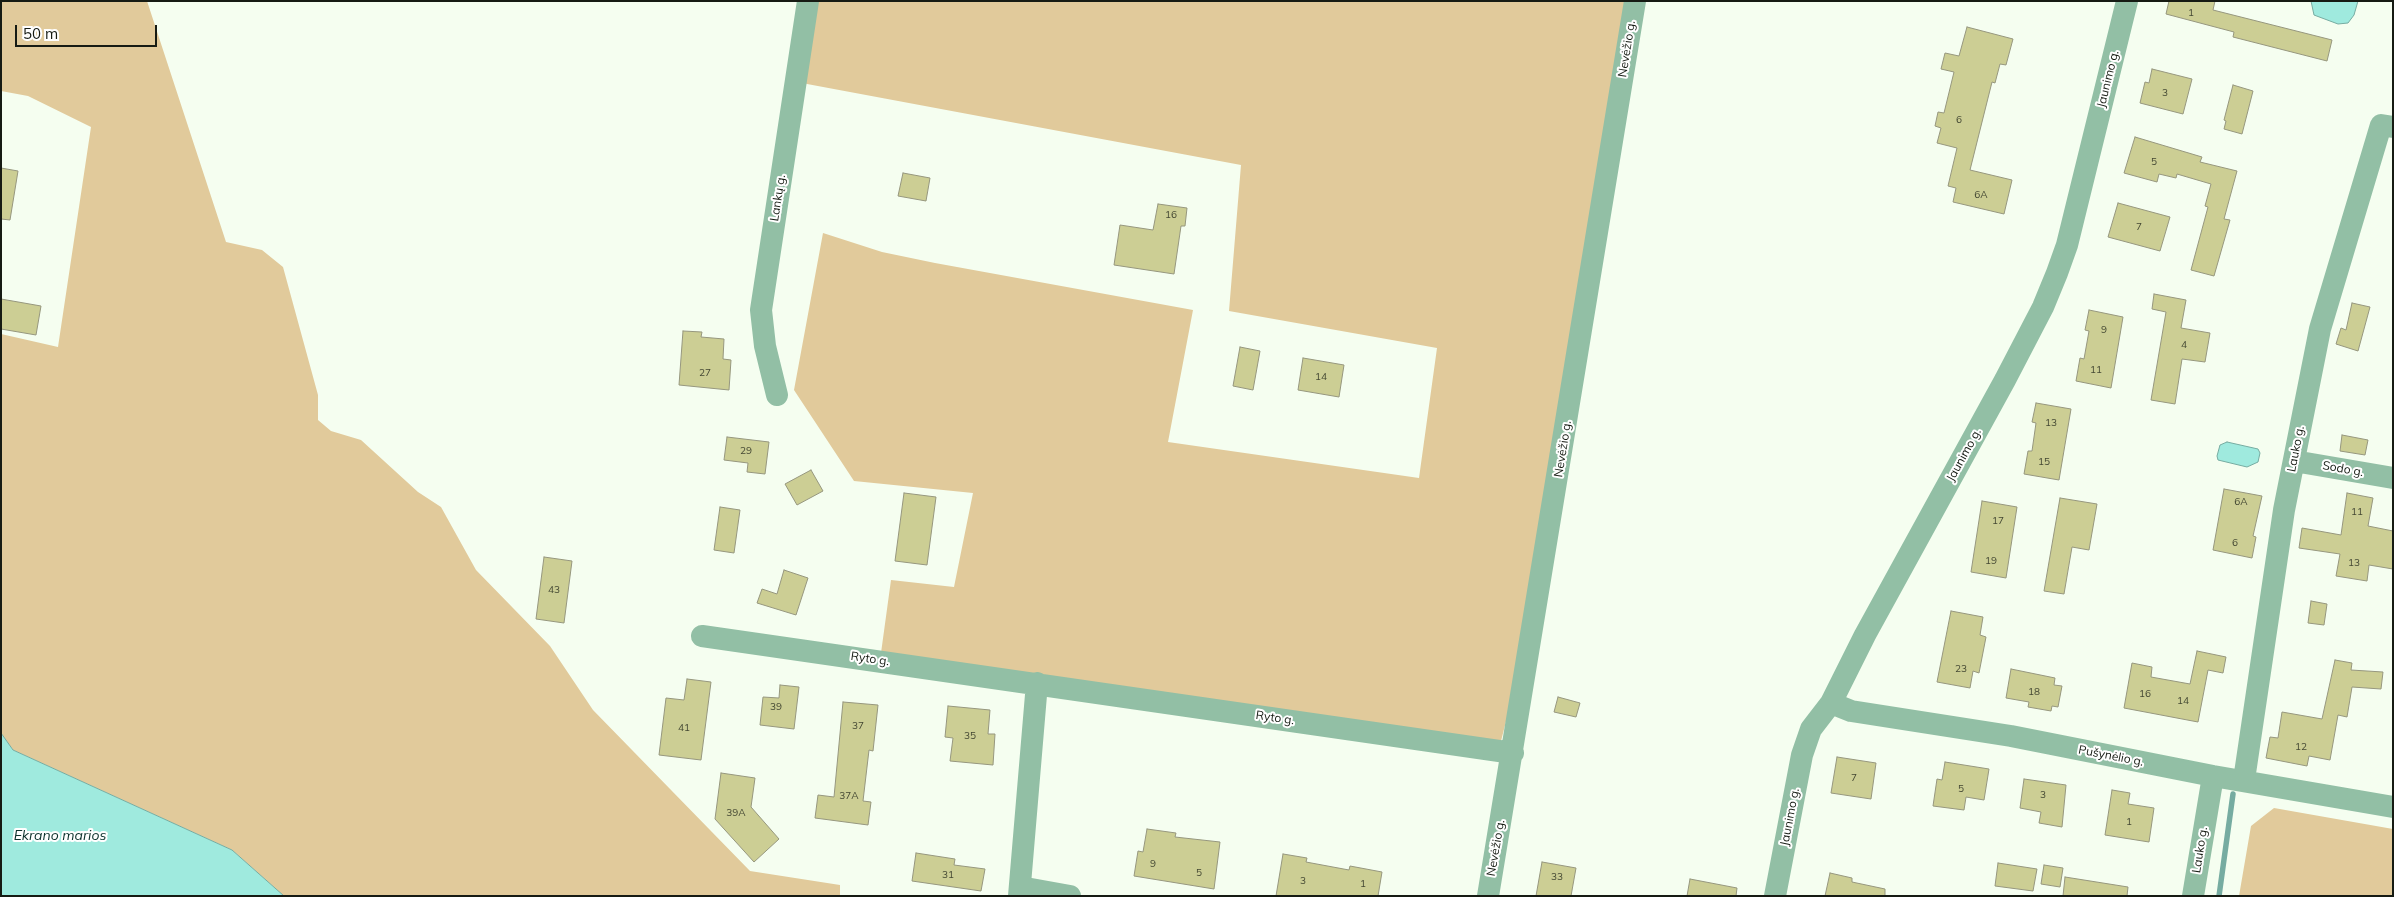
<!DOCTYPE html>
<html>
<head>
<meta charset="utf-8">
<style>
	body { margin:0 }
	#map { position:relative; width:2394px; height:897px; overflow:hidden; background:#f5fef0; font-family:Mulish,sans-serif }
	canvas { display:block }
	.frame { position:absolute; inset:0; border:2px solid #161b13; pointer-events:none }
	.scale { position:absolute; left:15px; top:25px; width:142px; height:22px; box-sizing:border-box; border:2px solid #161b13; border-top:0; padding-left:6px; font-size:15px; line-height:18px; white-space:nowrap; color:#161b13; -webkit-text-stroke:4px #fff; paint-order:stroke }
</style>
</head>
<body>
<div id="map">
<canvas width="2394" height="897"></canvas>
<div class="frame"></div>
<div class="scale">50 m</div>
</div>
<script>
const ctx = document.querySelector('canvas').getContext('2d');
ctx.lineJoin = 'round';
function fill(path, color) { ctx.fillStyle = color; ctx.fill(path, 'evenodd'); }
const poly = rows => new Path2D(rows.map(r => 'M' + r).join(''));
function trace(path, color, width, dash) { ctx.strokeStyle = color; ctx.lineWidth = width; ctx.lineCap = dash ? 'butt' : 'round'; ctx.setLineDash(dash || []); ctx.stroke(path); }
function drawText(font, color, halo, rows, align = 'center') {
  ctx.font = font + ' Mulish,sans-serif'; ctx.lineWidth = 4; ctx.setLineDash([]); ctx.textBaseline = 'middle'; ctx.strokeStyle = halo; ctx.fillStyle = color; for (const [text, x, y, turn = 0] of rows) {
    ctx.save(); ctx.translate(x, y); ctx.rotate((+turn || 0) * Math.PI / 180); ctx.textAlign = isNaN(turn) ? turn : align; if (halo) ctx.strokeText(text, 0, 0); ctx.fillText(text, 0, 0); ctx.restore();
  }
}
fill(poly([
	[1,1,147,1,226,242,262,250,283,267,318,395,318,420,331,431,361,440,418,492,441,507,476,570,550,646,593,710,750,871,840,885,840,896,284,896,232,850,13,750,1,733,1,334,58,347,91,127,28,96,1,91],
	[802,1,1635,1,1521,662,1500,745,881,653,891,580,954,587,973,493,854,481,794,390,823,233,882,252,935,263,1193,310,1168,442,1419,478,1437,348,1229,311,1241,165,791,81],
	[2274,808,2393,829,2393,896,2239,896,2251,826]
]), '#e1ca9b');
const water = poly([
	[2311,1,2358,1,2354,15,2348,23,2338,24,2314,15,2311,1],
	[2227,442,2258,449,2260,453,2258,462,2247,467,2218,460,2217,456,2220,445,2227,442],
	[1,733,13,750,232,850,284,896,1,896,1,733]
]);
fill(water, '#9feade');
trace(water, '#76aca1', 1);
trace(poly([
	[2219,896,2233,794]
]), '#76aca1', 5.5);
const building = poly([
	[2169,1,2215,1,2213,10,2332,40,2327,61,2233,37,2234,32,2166,14,2169,1],
	[1967,27,2013,39,2006,65,2000,64,1995,83,1992,82,1970,170,2012,180,2004,214,1953,202,1956,188,1948,186,1957,148,1937,143,1941,128,1935,126,1938,112,1944,113,1954,72,1941,69,1945,53,1959,56,1967,27],
	[2152,69,2192,79,2183,114,2140,103,2145,82,2149,83,2152,69],
	[2233,85,2253,91,2242,134,2224,129,2226,121,2224,120,2233,85],
	[2135,137,2202,157,2200,162,2237,171,2224,219,2230,220,2214,276,2191,270,2208,207,2205,206,2211,184,2177,174,2176,178,2159,174,2157,182,2124,173,2135,137],
	[1,168,18,171,10,220,1,219,1,168],
	[903,173,930,178,926,201,898,196,903,173],
	[2118,203,2170,217,2160,251,2108,237,2118,203],
	[1158,204,1187,208,1185,226,1181,226,1174,274,1114,265,1120,225,1153,230,1158,204],
	[2154,294,2186,300,2181,328,2210,333,2205,362,2182,359,2175,404,2151,400,2166,312,2152,309,2154,294],
	[1,299,41,306,36,335,1,329,1,299],
	[2352,303,2370,307,2358,351,2336,344,2341,328,2346,330,2352,303],
	[2089,310,2123,317,2111,388,2076,381,2080,358,2084,359,2089,331,2085,330,2089,310],
	[683,331,702,332,701,337,724,339,723,359,731,360,729,390,679,385,683,331],
	[1240,347,1260,351,1253,390,1233,386,1240,347],
	[1303,358,1344,365,1339,397,1298,390,1303,358],
	[2036,403,2071,409,2059,480,2024,474,2028,451,2032,451,2036,423,2032,422,2036,403],
	[2342,435,2368,440,2365,455,2340,451,2342,435],
	[727,437,769,442,765,474,747,472,748,463,724,460,727,437],
	[811,470,823,491,797,505,785,484,811,470],
	[2224,489,2262,496,2253,536,2256,537,2252,558,2213,550,2224,489],
	[904,493,936,497,927,565,895,561,904,493],
	[2347,493,2373,498,2368,526,2393,531,2393,569,2369,565,2367,581,2336,576,2340,554,2299,548,2302,528,2341,535,2347,493],
	[2060,498,2097,504,2089,550,2072,547,2064,594,2044,591,2060,498],
	[1982,501,2017,507,2006,578,1971,572,1982,501],
	[720,507,740,510,734,553,714,550,720,507],
	[544,557,572,561,564,623,536,619,544,557],
	[784,570,808,578,796,615,757,603,762,589,777,594,784,570],
	[2311,601,2327,604,2324,625,2308,623,2311,601],
	[1951,611,1983,617,1980,635,1986,637,1979,673,1973,671,1970,688,1937,682,1951,611],
	[2197,651,2226,657,2223,673,2208,670,2198,722,2124,708,2132,663,2152,667,2151,677,2190,684,2197,651],
	[2335,660,2352,663,2351,670,2383,672,2381,689,2352,687,2347,717,2338,715,2330,760,2309,756,2307,766,2266,758,2270,737,2278,738,2282,712,2322,719,2335,660],
	[2011,669,2055,678,2054,685,2062,686,2058,707,2052,706,2051,711,2028,707,2029,702,2006,698,2011,669],
	[687,679,711,682,701,760,659,755,666,698,684,700,687,679],
	[780,685,799,687,794,729,760,725,763,697,779,698,780,685],
	[1558,697,1580,703,1576,717,1554,712,1558,697],
	[843,702,878,705,873,751,869,750,863,801,871,802,868,825,815,818,818,795,834,797,843,702],
	[948,706,990,710,988,734,995,734,993,765,950,761,953,738,945,737,948,706],
	[1837,757,1876,763,1871,799,1831,793,1837,757],
	[1945,762,1989,769,1984,800,1966,797,1964,810,1933,806,1937,779,1942,780,1945,762],
	[721,773,755,778,751,807,779,839,754,862,715,819,721,773],
	[2024,779,2066,785,2062,827,2039,823,2041,812,2020,808,2024,779],
	[2112,790,2130,793,2128,804,2154,808,2149,842,2105,835,2112,790],
	[1147,829,1176,833,1175,837,1220,842,1214,889,1134,876,1138,851,1143,852,1147,829],
	[916,853,955,859,954,865,985,869,981,891,912,881,916,853],
	[1283,854,1307,858,1306,862,1349,870,1350,866,1382,872,1378,896,1276,896,1283,854],
	[1542,862,1576,868,1571,896,1536,896,1542,862],
	[1998,863,2037,869,2033,891,1995,886,1998,863],
	[2044,865,2063,868,2060,887,2041,884,2044,865],
	[1830,873,1852,878,1852,882,1885,889,1885,896,1825,896,1830,873],
	[2065,877,2128,887,2127,896,2063,896,2065,877],
	[1690,879,1737,888,1736,896,1687,896,1690,879]
]);
fill(building, '#ccce94');
trace(building, '#96977e', 1);
trace(poly([
	[777,395,765,346,761,310,808,1],
	[2294,461,2393,478],
	[702,636,1513,753],
	[1831,703,1851,711,2011,736,2213,776,2393,807],
	[2244,780,2284,510,2320,329,2381,125,2393,127],
	[1020,887,1070,896],
	[1019,896,1037,683],
	[1488,896,1635,1],
	[1775,896,1802,755,1811,729,1831,703,1865,635,2005,380,2043,307,2057,273,2067,245,2127,1],
	[2193,896,2213,776]
]), '#92bfa5', 22);
drawText('10px', '#444833', null, [
	["1",2191,13],
	["3",2165,93],
	["6",1959,120],
	["5",2154,162],
	["6A",1981,195],
	["16",1171,215],
	["7",2139,227],
	["9",2104,330],
	["4",2184,345],
	["11",2096,370],
	["27",705,373],
	["14",1321,377],
	["13",2051,423],
	["29",746,451],
	["15",2044,462],
	["6A",2241,502],
	["11",2357,512],
	["17",1998,521],
	["6",2235,543],
	["19",1991,561],
	["13",2354,563],
	["43",554,590],
	["23",1961,669],
	["18",2034,692],
	["16",2145,694],
	["14",2183,701],
	["39",776,707],
	["37",858,726],
	["41",684,728],
	["35",970,736],
	["12",2301,747],
	["7",1854,778],
	["5",1961,789],
	["3",2043,795],
	["37A",849,796],
	["39A",736,813],
	["1",2129,822],
	["9",1153,864],
	["5",1199,873],
	["31",948,875],
	["33",1557,877],
	["3",1303,881],
	["1",1363,884]
]);
drawText('12px', '#161b13', '#fff', [
	["Nevėžio g.",1627,49,-81],
	["Jaunimo g.",2108,79,-76],
	["Lankų g.",778,198,-81],
	["Nevėžio g.",1563,449,-81],
	["Lauko g.",2296,449,-79],
	["Jaunimo g.",1964,455,-61],
	["Sodo g.",2343,469,10],
	["Ryto g.",870,659,8],
	["Ryto g.",1275,718,8],
	["Pušynėlio g.",2111,756,11],
	["Jaunimo g.",1790,817,-79],
	["Nevėžio g.",1496,848,-80],
	["Lauko g.",2200,850,-81]
]);
drawText('italic 14px', '#0c312c', '#fff', [
	["Ekrano marios",60,836]
]);
</script>
</body>
</html>
